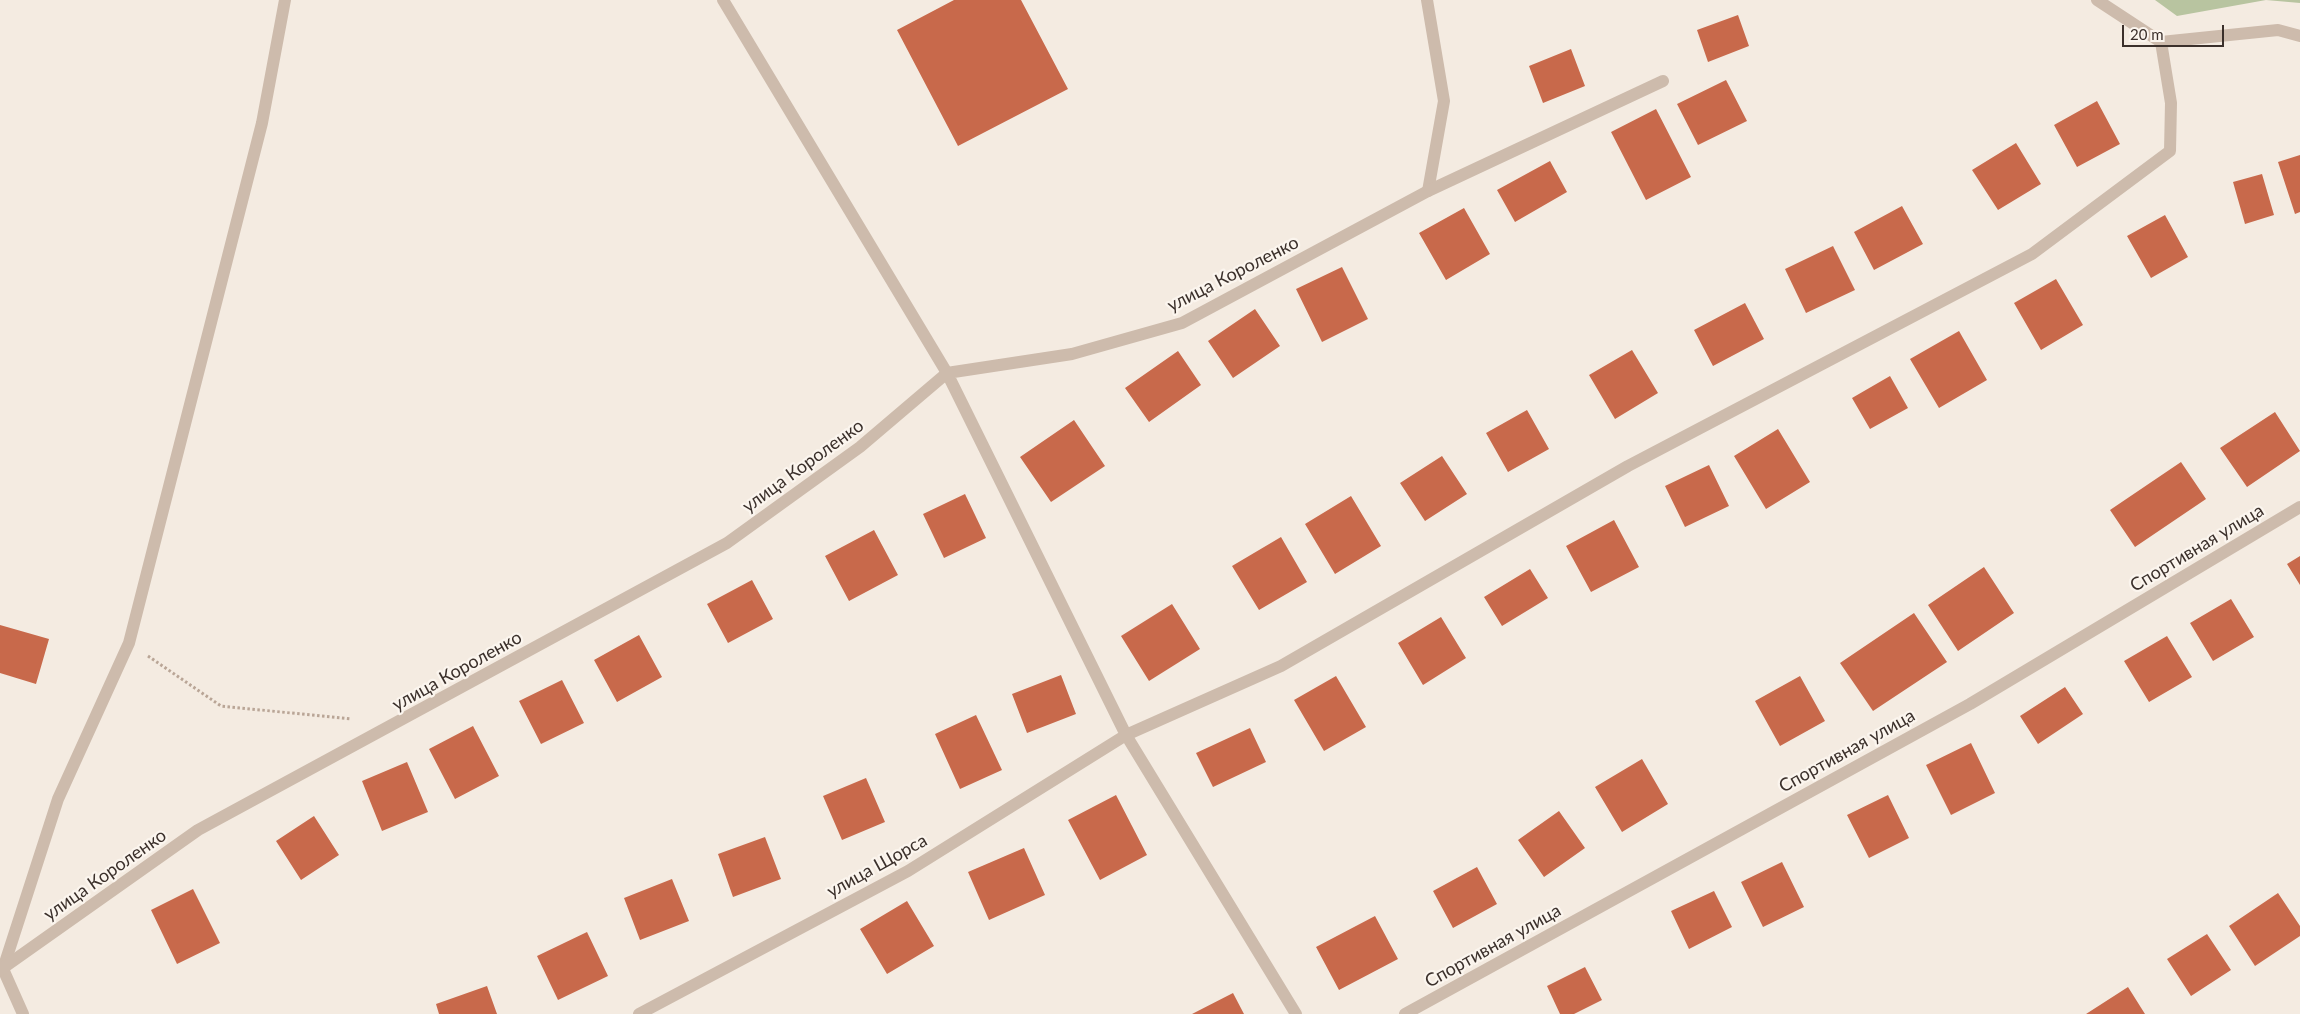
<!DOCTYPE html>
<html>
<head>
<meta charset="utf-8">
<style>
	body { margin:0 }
	#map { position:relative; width:2300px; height:1014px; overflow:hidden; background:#f4ebe1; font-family:Lato,sans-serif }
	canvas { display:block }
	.scale { position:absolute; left:2122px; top:25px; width:102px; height:22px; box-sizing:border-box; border:2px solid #3b302b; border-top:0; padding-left:6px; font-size:15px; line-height:18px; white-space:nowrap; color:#3b302b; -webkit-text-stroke:4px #fbf5ee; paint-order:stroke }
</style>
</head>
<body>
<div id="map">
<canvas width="2300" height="1014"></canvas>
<div class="scale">20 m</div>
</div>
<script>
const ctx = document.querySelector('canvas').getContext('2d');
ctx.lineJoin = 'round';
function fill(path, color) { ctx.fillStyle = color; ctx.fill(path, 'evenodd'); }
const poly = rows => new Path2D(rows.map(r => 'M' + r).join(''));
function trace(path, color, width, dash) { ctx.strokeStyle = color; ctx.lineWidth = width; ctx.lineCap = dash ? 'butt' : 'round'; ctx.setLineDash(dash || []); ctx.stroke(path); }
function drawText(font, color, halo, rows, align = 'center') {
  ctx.font = font + ' Lato,sans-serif'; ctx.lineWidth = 4.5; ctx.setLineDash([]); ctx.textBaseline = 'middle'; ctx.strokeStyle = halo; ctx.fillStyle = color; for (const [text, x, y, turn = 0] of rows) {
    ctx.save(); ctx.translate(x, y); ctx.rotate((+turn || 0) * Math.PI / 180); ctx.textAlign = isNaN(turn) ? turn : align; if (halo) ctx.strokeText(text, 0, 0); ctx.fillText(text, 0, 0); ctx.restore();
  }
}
fill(poly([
	[2155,0,2300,0,2300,3,2266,0,2177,16]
]), '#b8c4a0');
fill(poly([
	[954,0,1021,0,1068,89,958,146,897,30],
	[1738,15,1749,46,1708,62,1697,30],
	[1571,49,1585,86,1543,103,1529,66],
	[1726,80,1747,121,1698,145,1677,104],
	[2097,101,2120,144,2077,167,2054,125],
	[1656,109,1691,177,1646,200,1611,132],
	[2016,143,2041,184,1998,210,1972,170],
	[2300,155,2300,212,2295,214,2278,162],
	[1550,161,1567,192,1515,222,1497,190],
	[2262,174,2274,215,2245,224,2233,182],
	[1902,206,1923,244,1874,270,1854,232],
	[1464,208,1490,254,1446,280,1419,233],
	[2165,215,2188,257,2151,278,2127,236],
	[1833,246,1855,290,1806,313,1785,269],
	[1342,267,1368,319,1322,342,1296,289],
	[2056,279,2083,325,2041,350,2014,303],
	[1745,303,1764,339,1713,366,1694,330],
	[1255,309,1280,346,1233,378,1208,341],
	[1959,331,1987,380,1939,408,1910,359],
	[1632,350,1658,393,1615,419,1589,375],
	[1178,351,1201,385,1149,422,1125,388],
	[1890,376,1908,408,1870,429,1852,398],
	[1527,410,1549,449,1508,472,1486,433],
	[2275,412,2300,451,2247,487,2220,448],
	[1074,420,1105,466,1051,502,1020,457],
	[1778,429,1810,482,1766,509,1734,456],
	[1442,456,1467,494,1425,521,1400,483],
	[2181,462,2206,499,2135,547,2110,510],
	[1709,465,1729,506,1685,527,1665,486],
	[965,494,986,538,944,558,923,514],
	[1351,496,1381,546,1335,574,1305,524],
	[1614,520,1639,567,1591,592,1566,546],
	[874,530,898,575,849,601,825,556],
	[1281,537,1307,582,1259,610,1232,566],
	[2300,556,2300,585,2287,564],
	[1984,567,2014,613,1958,651,1928,605],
	[1530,569,1548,598,1502,626,1484,597],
	[752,580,773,619,728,643,707,604],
	[2231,599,2254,637,2213,661,2190,623],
	[1172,604,1200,649,1149,681,1121,636],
	[1914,613,1947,662,1873,711,1840,663],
	[1441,617,1466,658,1423,685,1398,643],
	[0,625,49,639,36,684,0,673],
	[639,635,662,677,617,702,594,660],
	[2167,636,2192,677,2149,702,2124,661],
	[1061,675,1076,714,1027,733,1012,694],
	[1336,676,1366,727,1324,751,1294,700],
	[1800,676,1825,721,1780,746,1755,701],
	[562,680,584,723,541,744,519,701],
	[2065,687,2083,714,2038,744,2020,716],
	[976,715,1002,770,960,789,935,734],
	[473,726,499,776,455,799,429,749],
	[1250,728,1266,762,1213,787,1196,753],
	[1971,743,1995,793,1951,815,1926,765],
	[1642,759,1668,804,1622,832,1595,787],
	[407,762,428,812,382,831,362,781],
	[866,778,885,822,842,840,823,796],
	[1116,795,1147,855,1100,880,1068,820],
	[1888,795,1909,838,1869,858,1847,815],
	[1559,811,1585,848,1544,877,1518,840],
	[314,816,339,855,301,880,276,841],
	[765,837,781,879,733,897,718,854],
	[1024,848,1045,895,989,920,968,872],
	[1782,862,1804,907,1763,927,1741,882],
	[1477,867,1497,904,1453,928,1433,891],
	[672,879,689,921,640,940,624,898],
	[193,889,220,943,177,964,151,910],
	[1714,891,1732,927,1689,949,1671,911],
	[2278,893,2300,926,2300,936,2255,966,2229,926],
	[907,901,934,946,887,974,860,929],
	[1375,916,1398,959,1339,990,1316,947],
	[587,932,608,976,558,1000,537,956],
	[2207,934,2231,970,2191,996,2167,959],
	[1585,967,1602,1000,1574,1014,1560,1014,1547,986],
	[487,986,497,1014,439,1014,436,1004],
	[2128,987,2145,1014,2086,1014],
	[1233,993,1244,1014,1192,1014]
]), '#c8694b');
trace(poly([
	[148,656,221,706,351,719]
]), '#b9a596', 3, [2.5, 2.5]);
trace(poly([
	[1427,0,1444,101,1428,191],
	[23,1014,3,969,58,799,129,643,262,123,285,0]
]), '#cdbbac', 12);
trace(poly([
	[723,0,947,373,1126,735,1296,1014],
	[2097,0,2161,42],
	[0,970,198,830,727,543,860,447,947,373,1072,354,1182,323,1428,191,1663,81],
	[639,1014,908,871,1126,735,1281,666,1628,466,2032,254,2170,151,2171,103,2161,42,2278,30,2300,36],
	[1405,1014,1970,704,2300,507]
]), '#cdbbac', 12);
drawText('18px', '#3b302b', '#fbf5ee', [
	["улица Короленко",1233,274,-27],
	["улица Короленко",803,466,-36],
	["Спортивная улица",2197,548,-31],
	["улица Короленко",457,671,-29],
	["Спортивная улица",1847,751,-29],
	["улица Щорса",877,866,-29],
	["улица Короленко",105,875,-35],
	["Спортивная улица",1493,946,-29]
]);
</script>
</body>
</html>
